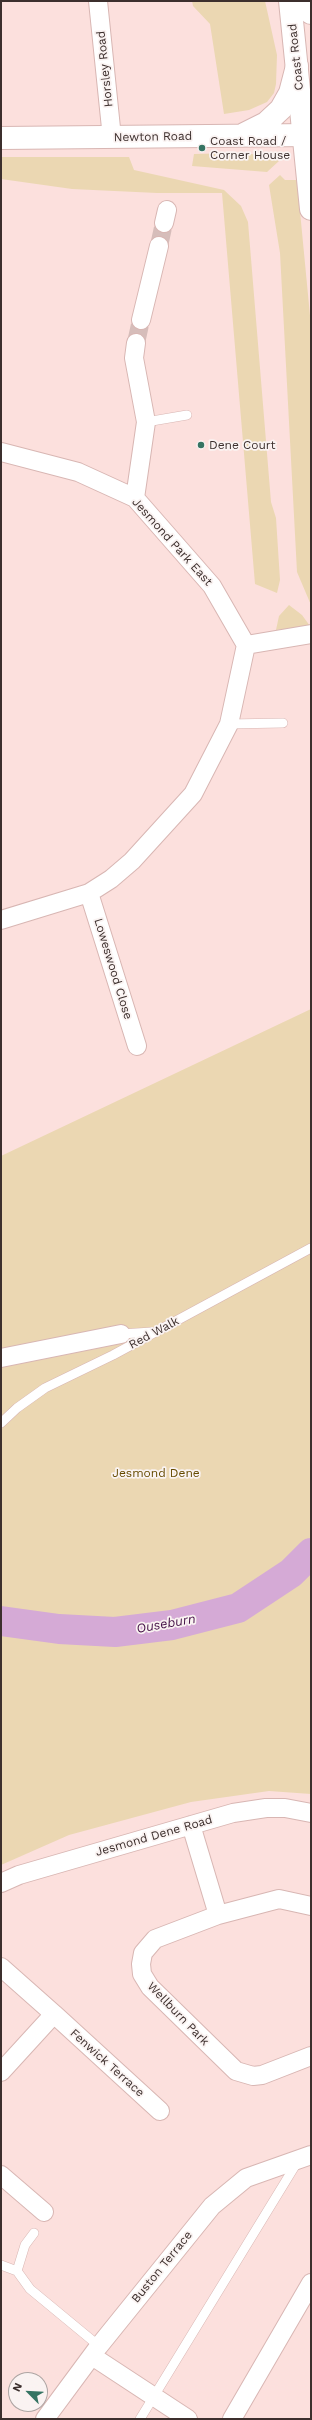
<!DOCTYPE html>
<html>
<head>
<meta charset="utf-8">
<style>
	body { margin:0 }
	#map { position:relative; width:312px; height:2420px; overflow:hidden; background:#fce0dd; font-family:"Work Sans",sans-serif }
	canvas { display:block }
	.frame { position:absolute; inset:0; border:2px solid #3c2f2d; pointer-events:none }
	.north { position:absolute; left:8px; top:2372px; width:40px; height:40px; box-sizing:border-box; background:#faf3f2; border:1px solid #aea5a3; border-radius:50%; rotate:294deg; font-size:11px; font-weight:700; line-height:16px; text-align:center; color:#3c2f2d }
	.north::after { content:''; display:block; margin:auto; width:14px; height:18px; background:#357463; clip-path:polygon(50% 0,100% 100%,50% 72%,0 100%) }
</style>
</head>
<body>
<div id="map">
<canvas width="312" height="2420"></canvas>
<div class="frame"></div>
<div class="north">N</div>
</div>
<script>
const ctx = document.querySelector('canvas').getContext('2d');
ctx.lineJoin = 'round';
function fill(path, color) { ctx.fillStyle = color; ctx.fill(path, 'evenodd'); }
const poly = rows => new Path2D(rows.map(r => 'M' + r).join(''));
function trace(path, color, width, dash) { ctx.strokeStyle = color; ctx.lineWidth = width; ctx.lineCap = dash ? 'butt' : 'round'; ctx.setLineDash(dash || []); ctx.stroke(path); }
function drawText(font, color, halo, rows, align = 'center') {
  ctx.font = font + ' "Work Sans",sans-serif'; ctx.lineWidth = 3.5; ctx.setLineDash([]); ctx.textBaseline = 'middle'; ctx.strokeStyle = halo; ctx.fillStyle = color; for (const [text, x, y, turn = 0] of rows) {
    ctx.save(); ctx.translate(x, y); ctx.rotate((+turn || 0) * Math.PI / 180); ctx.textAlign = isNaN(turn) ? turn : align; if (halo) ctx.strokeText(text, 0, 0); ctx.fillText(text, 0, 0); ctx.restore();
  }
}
fill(poly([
	[192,1,265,1,277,55,276,84,274,93,267,102,249,110,224,114,210,24,193,6],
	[236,153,265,155,279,161,267,172,192,166,194,154],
	[1,157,129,157,134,170,224,190,241,206,248,222,271,502,276,518,280,580,277,593,255,584,222,193,157,193,72,189,1,179],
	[280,175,285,180,297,180,311,326,311,605,297,572,280,253,269,185],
	[289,605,302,615,310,626,276,630,279,616],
	[311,1009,311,1794,269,1791,191,1802,69,1835,1,1865,1,1156]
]), '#ebd7b2');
trace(poly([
	[1,1621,59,1629,115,1632,172,1625,238,1608,291,1573,311,1553]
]), '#d5aad6', 30);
trace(poly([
	[159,246,164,223],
	[136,343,141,320]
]), '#d6bdba', 18, [18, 9]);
const lane = poly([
	[146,422,187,415],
	[229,724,283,723],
	[121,1334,152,1332],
	[1,1423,17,1408,45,1388,113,1355,311,1248],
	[34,2233,25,2245,17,2271,30,2289,99,2346],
	[1,2265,17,2271],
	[140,2419,298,2161]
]);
const street = poly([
	[98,1,112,138],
	[164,223,167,210],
	[141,320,159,246],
	[1,452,78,472,135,498,212,586,246,645],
	[135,498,146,422,134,358,136,343],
	[89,893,137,1046],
	[1,920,89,893,111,879,132,861,193,794,229,724,246,645,311,634],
	[1,1358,121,1334],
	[191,1825,218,1915],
	[1,1883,19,1875,233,1813,266,1808,285,1808,311,1813],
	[311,1906,279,1899,218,1915,155,1939,143,1953,141,1964,142,1974,150,1987,236,2071,253,2076,262,2075,311,2056],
	[1,1967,54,2014,1,2072],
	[54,2014,160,2111],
	[1,2175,44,2212],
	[92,2356,188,2419],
	[45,2419,99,2346,212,2206,246,2178,311,2155],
	[232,2419,311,2283]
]);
const secondary = poly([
	[244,134,266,123,281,109,290,93,297,66],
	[1,138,311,135]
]);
const highway = poly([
	[290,1,311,209],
	[310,1,311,13]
]);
trace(lane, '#d8b6b3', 10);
trace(street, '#d8b6b3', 20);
trace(secondary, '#d8b6b3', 24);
trace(highway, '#d8b6b3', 24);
trace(lane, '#fff', 9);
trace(street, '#fff', 18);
trace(secondary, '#fff', 22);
trace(highway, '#fff', 22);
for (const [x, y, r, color] of [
	[202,148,4,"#357463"],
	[201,445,4,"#357463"]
]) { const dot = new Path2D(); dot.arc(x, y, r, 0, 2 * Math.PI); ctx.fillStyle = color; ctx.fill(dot); trace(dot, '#faf3f2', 1.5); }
drawText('12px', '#3c2f2d', '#faf3f2', [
	["Coast Road",296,57,-96],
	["Horsley Road",105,69,-96],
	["Newton Road",153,137,-1],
	["Jesmond Park East",172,542,48],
	["Loweswood Close",113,969,73],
	["Red Walk",154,1333,-28],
	["Jesmond Dene Road",154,1836,-16],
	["Wellburn Park",178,2014,46],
	["Fenwick Terrace",107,2063,42],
	["Buston Terrace",162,2267,-51]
]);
drawText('12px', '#3c2f2d', '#faf3f2', [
	["Coast Road /",210,141],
	["Corner House",210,155],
	["Dene Court",209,445]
], 'left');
drawText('12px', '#654a01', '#faf3f2', [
	["Jesmond Dene",156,1473]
]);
drawText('italic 13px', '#441047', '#faf3f2', [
	["Ouseburn",166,1624,-10]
]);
</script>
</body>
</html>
